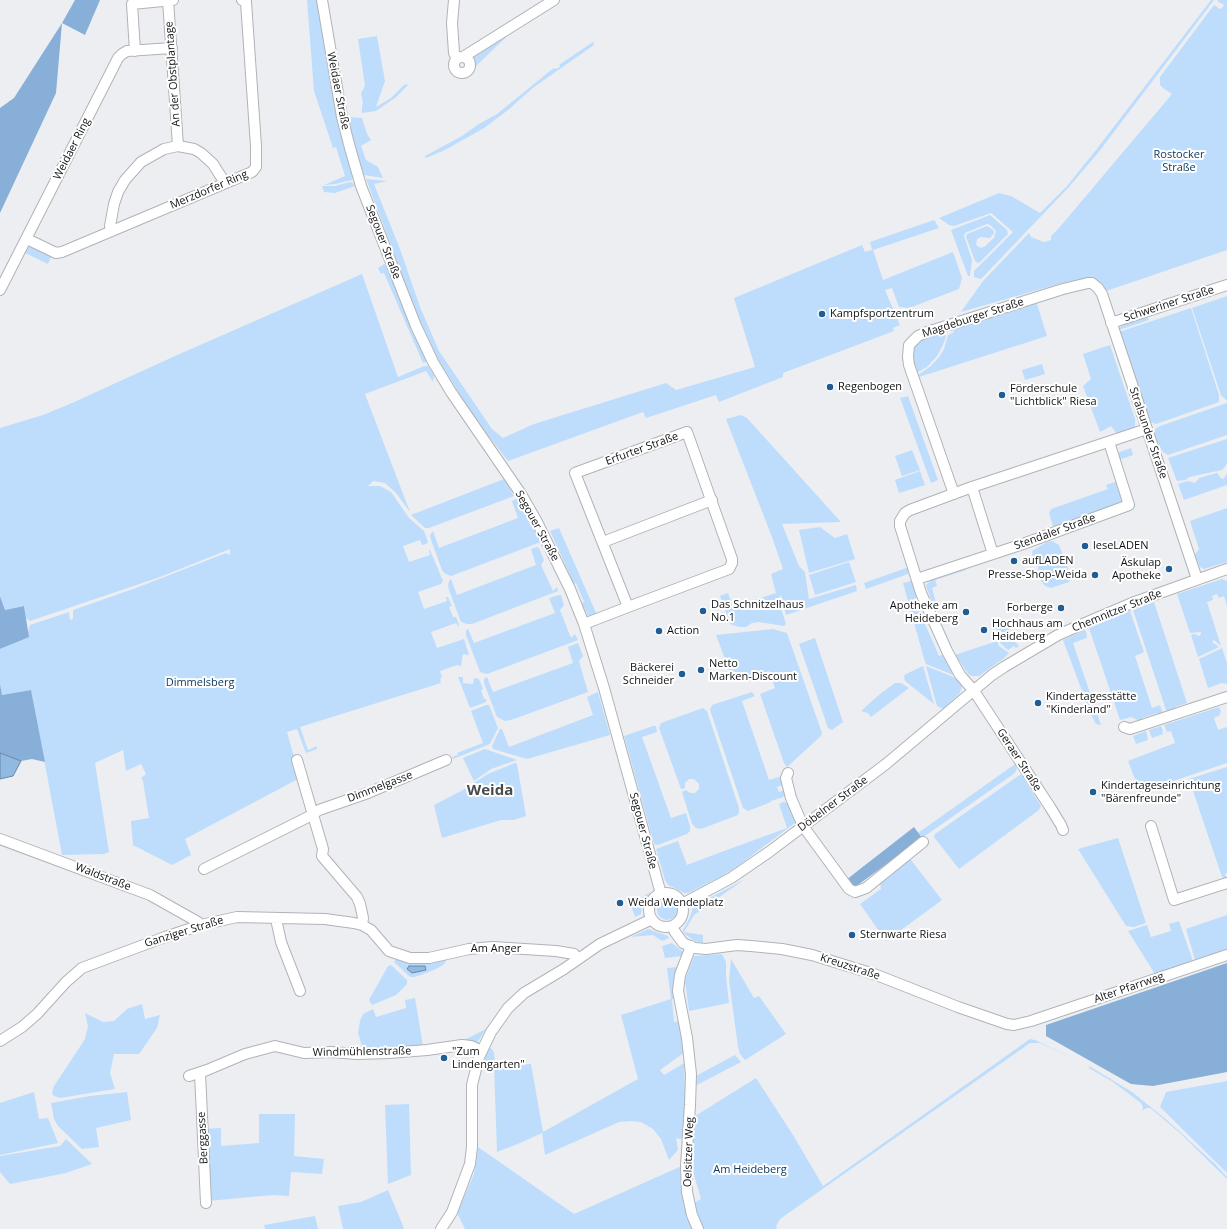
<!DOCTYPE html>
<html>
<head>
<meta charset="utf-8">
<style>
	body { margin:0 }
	canvas { display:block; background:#eceef1 }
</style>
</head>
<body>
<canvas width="1227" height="1229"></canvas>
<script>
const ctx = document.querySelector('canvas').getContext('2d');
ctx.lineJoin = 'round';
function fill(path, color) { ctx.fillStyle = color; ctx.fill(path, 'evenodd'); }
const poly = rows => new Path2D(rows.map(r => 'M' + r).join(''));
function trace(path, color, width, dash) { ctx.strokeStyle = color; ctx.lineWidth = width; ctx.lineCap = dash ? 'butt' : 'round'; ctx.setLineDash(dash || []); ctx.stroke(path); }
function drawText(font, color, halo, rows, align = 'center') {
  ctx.font = font + ' "Open Sans",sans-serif'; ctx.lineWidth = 4; ctx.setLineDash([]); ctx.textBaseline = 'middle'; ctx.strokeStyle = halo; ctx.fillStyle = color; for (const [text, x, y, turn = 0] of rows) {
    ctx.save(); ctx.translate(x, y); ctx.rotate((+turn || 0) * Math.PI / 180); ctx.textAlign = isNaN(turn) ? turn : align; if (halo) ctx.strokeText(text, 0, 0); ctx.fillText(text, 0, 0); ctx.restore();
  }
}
fill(poly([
	[307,0,318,0,353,176,352,180,335,184,324,185,345,176,336,147,333,148,314,91],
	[1211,0,1214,0,1098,153,1068,188,981,279,974,277,974,271,1013,232,991,213,954,226,949,225,939,218,999,193,1011,196,1040,213,1067,186,1096,150],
	[1218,0,1227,0,1227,250,1106,291,1101,283,1093,279,1064,286,1062,283,961,312,983,281,1029,233,1031,237,1044,242,1051,240,1051,236,1059,228,1172,94,1163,88,1160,85,1160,77,1214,5,1220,9,1222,8,1224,5,1217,1],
	[521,23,473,69,473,54],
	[377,36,385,81,376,107,391,98,404,85,409,84,395,98,376,111,362,113,362,106,363,104,361,93,365,86,358,39],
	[593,42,594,45,534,87,508,110,484,128,445,150,426,158,425,156,462,136,479,124,497,114,550,71,554,68,556,69,560,67,559,65],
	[348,117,362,118,367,134,371,140,361,146,366,160,378,167,383,178,364,175,356,151],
	[366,179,387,181,374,184,400,249,420,307,439,351,492,429,503,438,534,424,666,383,676,390,755,367,734,298,862,245,865,252,872,250,870,242,934,220,939,228,873,250,883,280,953,252,962,278,959,289,909,308,899,307,892,288,885,290,900,325,893,328,894,331,783,373,783,377,719,402,716,395,646,418,643,412,508,461,474,417,438,359,418,317],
	[350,182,353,183,355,186,335,193,324,192,322,186,335,186],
	[990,215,1007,230,1008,234,980,262,978,263,975,261,974,258,966,237,967,234,987,226,993,230,994,233,990,238,981,237,977,239,976,245,981,248,985,246,994,238,996,231,990,225,987,224,965,233,964,236,972,260,970,276,968,276,951,230],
	[32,245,52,254,48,264,23,252,27,247],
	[384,264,388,266,429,361,423,363,384,273,381,274,378,268],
	[362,274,398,377,424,366,428,366,434,376,433,382,426,371,365,394,410,512,396,493,385,483,373,481,368,486,380,486,391,492,409,518,424,531,427,539,428,542,426,544,422,545,420,540,403,546,409,562,430,555,429,550,430,550,443,581,441,584,418,592,424,609,447,601,446,597,448,597,452,606,449,607,453,617,456,617,459,625,458,627,456,623,431,632,437,648,464,639,469,655,463,654,461,666,457,665,440,671,442,677,440,679,441,683,300,727,308,750,317,746,317,749,306,753,297,729,287,732,308,806,307,813,307,808,298,779,185,839,191,855,172,865,133,845,131,821,149,818,143,781,141,778,146,774,141,764,126,771,123,750,95,763,109,852,104,854,62,855,31,690,2,695,0,684,0,649,28,637,28,632,30,625,69,612,70,620,73,619,73,610,136,588,226,553,230,555,230,549,160,577,30,621,26,618,24,606,5,610,0,595,0,428,43,415,72,403,175,356],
	[1227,296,1227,400,1226,400,1221,395,1192,308],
	[1036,301,1047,336,919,377,918,375,931,366,940,356,944,349,948,335,953,333,954,328],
	[1191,308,1219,395,1219,402,1162,422,1155,424,1151,422,1119,332],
	[1147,315,1149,320,1119,330,1119,328,1124,325,1124,323],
	[944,329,946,337,942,347,937,356,927,367,916,373,912,353,915,346,921,340,921,338],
	[1110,345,1135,419,1135,428,1117,434,1111,426,1100,432,1083,386,1091,379,1083,354],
	[1042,364,1045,374,1025,380,1022,370],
	[908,396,938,480,931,483,900,398],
	[1227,403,1227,435,1168,455,1163,452,1158,445,1154,431,1155,429,1160,426],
	[741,415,747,418,841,522,782,524,799,566,805,572,809,599,856,585,857,591,786,615,781,595,778,599,786,624,784,626,759,622,752,623,746,627,739,627,730,624,720,596,728,593,733,607,776,593,771,574,783,569,772,537,726,419],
	[1227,439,1227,464,1222,470,1189,477,1186,480,1177,481,1168,458],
	[1131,448,1133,455,1119,460,1117,453],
	[912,450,920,470,902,476,895,456],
	[920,471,925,485,899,493,895,480],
	[1217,473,1222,479,1224,478,1227,474,1227,485,1184,500,1178,484,1188,481,1195,483,1199,478],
	[504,479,514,496,429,528,425,528,411,515],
	[1118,481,1122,498,1121,503,1054,529,1049,513,1051,509,1108,489,1106,485],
	[516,499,518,501,541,542,451,576,444,573,442,570,431,540,430,535,433,531,439,548,518,518,512,501],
	[1227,508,1227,562,1204,569,1200,567,1195,555,1199,549,1190,521],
	[820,527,835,538,847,534,855,559,809,573,799,530],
	[559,528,597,615,591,617,588,616,582,603,584,602,576,583,574,584,550,531],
	[1052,541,1059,545,1071,577,1069,582,1051,588,1045,586,1039,578,1038,562,1033,559,1032,551,1047,542],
	[537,547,539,548,544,560,541,565,553,591,557,587,558,591,472,624,467,624,461,622,449,590,448,585,449,581,451,579,457,595,536,565,531,549],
	[849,562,856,582,815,595,809,575],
	[909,567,908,574,866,589,864,583],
	[966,569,966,570,935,580,937,586,932,588,936,603,933,604,927,589,926,585,929,582,934,579],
	[1222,579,1227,581,1227,606,1224,596,1219,598,1217,594,1212,596,1213,600,1207,602,1221,646,1214,640,1212,642,1219,647,1198,657,1191,635,1194,634,1200,636,1201,632,1190,633,1177,594],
	[911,581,913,582,919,596,914,599,939,656,944,654,956,676,926,664,925,662,903,583],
	[559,595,561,595,564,605,560,610,571,638,575,634,578,640,487,674,480,672,466,635,466,630,468,629,474,643,555,613,549,598],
	[1154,602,1187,703,1175,707,1176,712,1170,713,1166,710,1133,610],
	[1130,611,1144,652,1135,656,1152,708,1160,705,1163,714,1159,718,1157,713,1142,718,1144,723,1131,717,1120,720,1089,628],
	[1006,621,1013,639,1019,646,1016,648,1014,646,1008,650,1001,644,999,640,995,625],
	[773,629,787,633,822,733,821,736,787,767,784,763,760,694,775,688,769,671,741,681,737,678,734,671,730,672,716,635],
	[1084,630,1086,631,1087,638,1073,643,1101,725,1096,724,1091,715,1063,640],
	[815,638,843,722,832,730,828,728,799,644],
	[997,641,999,646,1009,653,1003,659,979,676,972,676,969,675,955,655],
	[578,643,583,656,579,661,588,692,511,720,505,721,497,717,484,683,484,679,487,677,493,692,573,663,568,647],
	[1222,648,1227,663,1227,684,1222,683,1208,688,1199,659],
	[923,666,934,704,905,681,904,676,906,674],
	[926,666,956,678,962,686,960,693,943,709,937,706],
	[458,677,463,677,463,683,473,684,474,678,479,679,483,689,481,690,484,699,486,699,486,702,470,708],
	[895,683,901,683,909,688,871,717,868,713,861,711,880,694],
	[598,692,610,735,527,759,493,749,492,746,500,729,502,729,509,747,593,715,587,697],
	[752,692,755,696,742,701,769,780,782,776,785,784,777,787,779,792,786,789,787,794,780,799,780,798,771,801,771,802,748,811,743,808,710,710,712,705],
	[486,705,489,705,498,728,490,744,453,759,452,757,458,755,457,753,483,743,471,711],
	[1219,707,1221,712,1220,713,1220,715,1214,718,1218,730,1227,727,1227,763,1140,792,1128,761,1175,743,1171,731,1167,732,1164,725],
	[703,708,707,711,739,808,739,812,738,815,701,829,696,828,692,824,682,792,686,790,690,793,695,793,699,789,699,784,694,779,689,779,685,783,685,788,681,789,659,728,661,723],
	[653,726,656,726,657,732,642,737,671,818,686,813,690,826,690,831,687,834,658,845,654,844,624,736],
	[1161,726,1163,731,1162,731,1163,734,1152,738,1149,730],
	[1146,731,1148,740,1136,744,1133,736],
	[485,749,517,760,491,769,474,781,463,758],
	[515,763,517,764,526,816,514,820,501,820,442,838,434,805,461,791,488,774],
	[1015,764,1017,768,1015,773,922,838,918,833],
	[1227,767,1227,873,1225,874,1227,879,1222,877,1189,779],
	[1021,774,1041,806,1039,810,959,869,934,837,935,834],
	[783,802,788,803,796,818,795,823,739,865,722,876,688,893,684,893,668,885,665,880,656,849,678,841,687,865,724,851,787,828,779,804],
	[1118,838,1146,923,1134,927,1126,926,1078,849],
	[907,860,911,860,942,900,886,941,860,904,881,889,880,881],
	[745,879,694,915,684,932,703,935,703,943,695,941,686,935,683,932,683,930,690,917,693,907],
	[650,892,642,905,641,914,635,917,631,906,634,907,637,904,636,902],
	'657 910a10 10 0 1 1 20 0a10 10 0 1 1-20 0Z',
	[1227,915,1227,950,1195,960,1186,929],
	[1179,921,1193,961,1155,974,1128,931,1147,925,1151,937,1171,931,1169,924],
	[648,929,668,936,669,938,662,941,653,935,631,937],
	[672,943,682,951,683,954,682,956,665,958,662,946],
	[722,954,726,962,726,976,729,1003,689,1011,685,980,694,956],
	[397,958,446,958,447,960,443,965,434,970,415,977,410,977,394,962],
	[731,959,754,998,759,996,786,1034,745,1060,740,1054,738,1047,729,980],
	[391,965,407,980,407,984,396,995,372,1005,369,1000,388,966],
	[680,967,676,999,672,999,674,1022,680,1021,685,1052,660,1070,664,1075,684,1063,685,1092,688,1094,685,1140,676,1138,678,1150,669,1160,661,1139,653,1129,641,1122,631,1121,619,1122,545,1155,542,1133,520,1143,497,1152,494,1064,483,1064,489,1046,494,1052,495,1064,516,1065,531,1064,543,1132,638,1079,621,1015,671,999,667,968],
	[415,998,423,1046,366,1052,362,1046,358,1033,360,1021,363,1014,373,1009,376,1017,406,1008,405,1000],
	[142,1004,145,1019,160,1015,157,1028,139,1054,114,1054,110,1073,115,1089,60,1098,54,1096,52,1093,54,1086,85,1039,88,1026,85,1013,103,1022,114,1021,127,1009],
	[486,1029,477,1043,474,1043,464,1040],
	[1030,1039,1035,1040,1080,1061,1040,1043,1030,1043,780,1219,776,1226,777,1229,701,1229,692,1204,701,1199,694,1175,690,1166,692,1118,756,1078,793,1135,823,1186],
	[735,1055,741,1062,693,1087,694,1077],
	[1089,1066,1132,1092,1168,1121,1215,1164,1227,1177,1227,1179,1181,1134,1154,1111,1150,1108,1146,1108,1142,1111,1143,1107,1141,1103,1113,1082,1089,1068],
	[1227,1081,1227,1173,1160,1107,1166,1092],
	[34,1092,39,1119,48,1118,58,1143,0,1155,0,1103],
	[127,1092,131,1120,96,1128,99,1147,82,1149,58,1126,54,1119,51,1103,90,1096],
	[409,1104,411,1175,388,1184,385,1105],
	[259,1114,295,1114,294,1156,324,1159,322,1174,291,1172,289,1196,273,1195,208,1201,205,1129,221,1128,221,1146,259,1143],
	[66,1139,92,1164,66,1173,10,1184,0,1172,0,1156,60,1146],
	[478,1147,574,1214,684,1165,694,1229,465,1229,457,1213,474,1174],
	[388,1190,404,1228,402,1229,343,1229,338,1206,361,1202],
	[315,1216,318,1229,265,1229,264,1225]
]), '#beddfd');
fill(poly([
	[75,0,100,0,85,35,62,23,56,93,0,213,0,108,14,98,62,23],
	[0,596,5,610,24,606,29,637,0,649],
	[0,684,2,695,31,690,45,762,32,759,21,761,0,753],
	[914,827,922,838,855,887,846,880],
	[1227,963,1227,1072,1153,1086,1131,1084,1046,1036,1046,1025]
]), '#87afd8');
const water = poly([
	[0,753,21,761,13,776,0,779,0,753],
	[409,966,425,966,426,970,412,973,407,969,409,966]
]);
fill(water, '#91bae3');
trace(water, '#6b88a5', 1);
const minor = poly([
	[168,0,178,146],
	[322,0,342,117,350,148,361,186,416,326,433,362,451,392,521,494,537,522,570,589,584,624,604,688,661,894],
	[454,0,452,23,454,53,457,59],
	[135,51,132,4,173,0],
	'454 65a8 8 0 1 1 16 0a8 8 0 1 1-16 0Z',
	[463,57,554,0],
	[112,231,110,226,114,204,118,192,125,180,141,162,164,149,178,146,194,149,201,153,213,164,225,183],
	[27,239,56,253,62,252,252,172,256,167,256,146,246,2,242,0],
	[0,290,118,58,122,54,127,51,172,48],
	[1111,323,1227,285],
	[687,432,732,559,732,563,729,569,628,607,575,473,687,432],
	[972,487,993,554],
	[954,494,909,365,908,357,909,345,918,336,927,332,1063,289,1088,283,1092,283,1098,288,1102,294,1197,579],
	[603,542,712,500],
	[917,579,1023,544,1129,505,1109,442],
	[584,624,628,607],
	[1124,727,1130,729,1227,697],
	[297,760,323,849,322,856,357,897,360,904,362,913,363,918,362,925],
	[788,773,786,778,791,798,803,826,849,889,855,892,866,888,923,842],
	[1151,826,1174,900,1227,883],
	[1063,830,1061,825,1050,807,974,691,960,675,947,651,921,593,900,526,900,521,905,513,910,510,972,487,1147,429],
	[0,839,150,895,198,922,201,925],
	[204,869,308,817,319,810,368,793,446,760],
	'649 910a17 17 0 1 1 34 0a17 17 0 1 1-34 0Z',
	[682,904,731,878,769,852,886,764,992,675,1004,667,1058,635,1085,623,1132,603,1227,569],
	[276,919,281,942,300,991],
	[672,926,675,932,683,943,695,948,706,949,737,945,751,946,782,949,812,955,874,974,958,1007,1007,1024,1014,1025,1031,1021,1227,955],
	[691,946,680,975,678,991,687,1038,691,1074,690,1105,686,1166,687,1192,692,1215,698,1229],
	[0,1041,22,1027,37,1014,66,982,82,968,165,937,201,925,237,917,325,919,354,923,362,925,371,930,389,951,410,958,429,958,469,949,493,947,556,951,574,954,578,959],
	[200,1073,206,1203],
	[189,1076,207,1070,245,1054,275,1046,304,1053,331,1052,357,1054,389,1053,427,1050,462,1045,471,1046,482,1051],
	[441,1229,452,1212,470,1164,472,1147,472,1085,479,1057,491,1032,508,1008,524,993,564,969,600,944,652,919]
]);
trace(minor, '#b1b3b6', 12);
trace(minor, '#fff', 10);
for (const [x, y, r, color] of [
	[822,314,4,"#205d94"],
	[830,387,4,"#205d94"],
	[1002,395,4,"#205d94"],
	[1085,546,4,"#205d94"],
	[1014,561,4,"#205d94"],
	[1169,569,4,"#205d94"],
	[1095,575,4,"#205d94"],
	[1061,608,4,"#205d94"],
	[703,611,4,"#205d94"],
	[966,612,4,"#205d94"],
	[984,630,4,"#205d94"],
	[659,631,4,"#205d94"],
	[701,670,4,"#205d94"],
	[682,674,4,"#205d94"],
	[1038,703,4,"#205d94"],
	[1093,792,4,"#205d94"],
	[620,903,4,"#205d94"],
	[852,935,4,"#205d94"],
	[444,1058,4,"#205d94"]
]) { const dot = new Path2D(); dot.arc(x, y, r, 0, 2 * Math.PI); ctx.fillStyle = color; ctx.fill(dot); trace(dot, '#fff', 1.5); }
drawText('11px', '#121314', '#fff', [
	["An der Obstplantage",173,74,-94],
	["Weidaer Straße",338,91,79],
	["Weidaer Ring",72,149,-63],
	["Merzdorfer Ring",209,190,-23],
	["Segouer Straße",383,242,69],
	["Schweriner Straße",1169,304,-18],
	["Magdeburger Straße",973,318,-18],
	["Stralsunder Straße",1148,433,71],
	["Erfurter Straße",642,449,-20],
	["Segouer Straße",537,526,61],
	["Stendaler Straße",1055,532,-20],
	["Chemnitzer Straße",1117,611,-22],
	["Geraer Straße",1019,760,57],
	["Dimmelgasse",380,787,-21],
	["Döbelner Straße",833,804,-37],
	["Segouer Straße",643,831,75],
	["Waldstraße",103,877,21],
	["Ganziger Straße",184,932,-17],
	["Am Anger",496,949],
	["Kreuzstraße",850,967,18],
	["Alter Pfarrweg",1129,988,-19],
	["Windmühlenstraße",362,1052,-1],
	["Berggasse",203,1138,-93],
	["Oelsitzer Weg",689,1152,-88]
]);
drawText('11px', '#0e3b62', '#fff', [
	["Rostocker",1179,155],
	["Straße",1179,168],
	["Dimmelsberg",200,683],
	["Am Heideberg",750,1170]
]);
drawText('11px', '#121314', '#fff', [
	["Kampfsportzentrum",830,314],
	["Regenbogen",838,387],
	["Förderschule",1010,389],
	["\"Lichtblick\" Riesa",1010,402],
	["leseLADEN",1093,546],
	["aufLADEN",1022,561],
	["Äskulap",1161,563,"right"],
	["Apotheke",1161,576,"right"],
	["Presse-Shop-Weida",1087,575,"right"],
	["Das Schnitzelhaus",711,605],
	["No.1",711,618],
	["Apotheke am",958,606,"right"],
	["Heideberg",958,619,"right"],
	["Forberge",1053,608,"right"],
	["Hochhaus am",992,624],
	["Heideberg",992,637],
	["Action",667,631],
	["Netto",709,664],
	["Marken-Discount",709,677],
	["Bäckerei",674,668,"right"],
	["Schneider",674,681,"right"],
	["Kindertagesstätte",1046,697],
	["\"Kinderland\"",1046,710],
	["Kindertageseinrichtung",1101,786],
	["\"Bärenfreunde\"",1101,799],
	["Weida Wendeplatz",628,903],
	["Sternwarte Riesa",860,935],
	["\"Zum",452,1052],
	["Lindengarten\"",452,1065]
], 'left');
drawText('bold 15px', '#484a4c', '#fff', [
	["Weida",490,791]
]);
</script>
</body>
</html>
